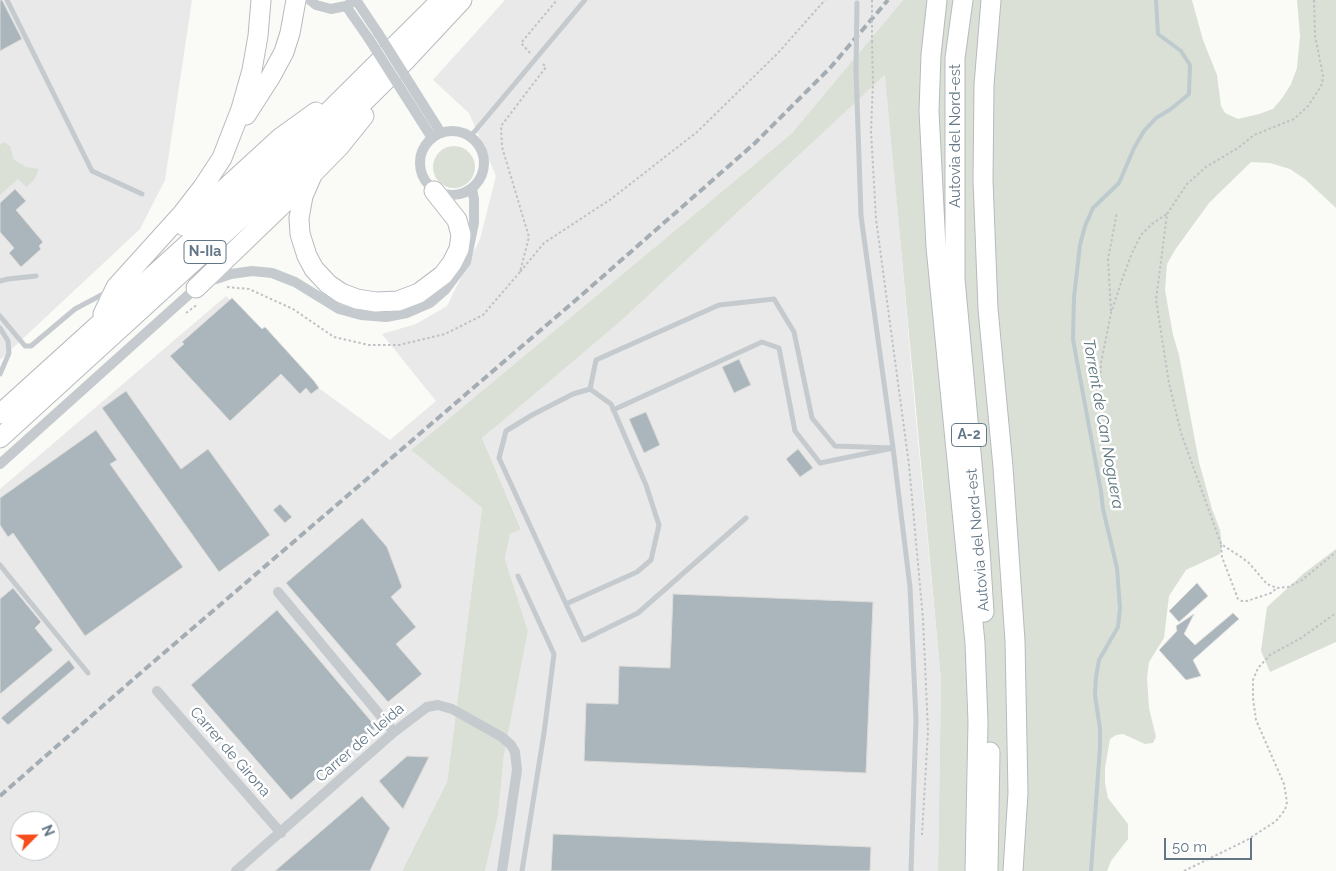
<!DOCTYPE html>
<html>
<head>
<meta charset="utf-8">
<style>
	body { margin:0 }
	#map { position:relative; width:1336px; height:871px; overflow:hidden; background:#fafaf7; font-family:Raleway,sans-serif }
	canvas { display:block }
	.north { position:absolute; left:10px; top:811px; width:50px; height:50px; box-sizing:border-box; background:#fff; border:1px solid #c0c8cf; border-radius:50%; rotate:67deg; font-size:14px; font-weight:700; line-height:20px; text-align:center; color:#627686 }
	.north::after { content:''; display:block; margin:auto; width:18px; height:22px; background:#f64d1c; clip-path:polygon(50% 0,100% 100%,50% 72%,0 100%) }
	.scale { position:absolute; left:1164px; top:838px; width:88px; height:22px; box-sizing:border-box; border:2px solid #627686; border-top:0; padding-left:6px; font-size:15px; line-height:18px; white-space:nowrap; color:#627686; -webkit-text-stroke:4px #fff; paint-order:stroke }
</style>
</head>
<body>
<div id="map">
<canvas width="1336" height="871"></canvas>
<div class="north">N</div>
<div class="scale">50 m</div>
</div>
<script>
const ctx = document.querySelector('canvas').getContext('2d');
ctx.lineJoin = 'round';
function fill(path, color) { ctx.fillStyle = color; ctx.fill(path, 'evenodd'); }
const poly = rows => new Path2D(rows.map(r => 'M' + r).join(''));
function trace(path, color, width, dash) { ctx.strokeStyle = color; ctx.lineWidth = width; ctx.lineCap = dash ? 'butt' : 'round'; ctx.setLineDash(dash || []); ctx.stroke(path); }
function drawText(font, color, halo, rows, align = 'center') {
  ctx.font = font + ' Raleway,sans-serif'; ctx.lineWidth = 5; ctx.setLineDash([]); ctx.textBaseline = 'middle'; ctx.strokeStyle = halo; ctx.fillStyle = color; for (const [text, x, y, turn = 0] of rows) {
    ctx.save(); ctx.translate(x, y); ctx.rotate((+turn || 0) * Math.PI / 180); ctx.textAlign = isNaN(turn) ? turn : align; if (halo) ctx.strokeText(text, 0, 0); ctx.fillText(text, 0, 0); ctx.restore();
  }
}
fill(poly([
	[0,0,192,0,165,180,140,229,0,360],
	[505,0,903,0,791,134,411,450,482,508,447,782,402,871,0,871,0,489,226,296,320,389,390,440,436,401,382,334,416,324,447,306,480,239,496,176,469,113,433,80],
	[20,821,50,821,50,851,20,851],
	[886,74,914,399,941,680,938,871,485,871,498,816,504,755,528,631,505,559,510,534,521,528,482,438,557,370,623,319]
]), '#e8e9e8');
fill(poly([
	[903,0,1192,0,1203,40,1217,75,1221,106,1225,113,1238,119,1259,114,1273,109,1283,97,1291,84,1297,68,1300,36,1297,0,1336,0,1336,208,1305,179,1290,169,1270,163,1251,162,1209,203,1175,250,1167,264,1165,290,1173,335,1179,355,1199,462,1212,509,1220,530,1222,546,1220,554,1186,570,1169,596,1164,638,1149,662,1147,678,1149,708,1156,737,1153,743,1145,744,1123,734,1116,735,1110,739,1105,768,1105,783,1108,798,1128,824,1128,839,1111,861,1107,871,938,871,941,680,885,75,623,319,482,438,521,529,510,534,505,559,528,631,504,755,498,816,485,871,402,871,447,782,482,508,411,450,791,134],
	[3,142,10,146,14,160,26,167,39,169,34,180,26,187,18,179,0,195,0,145],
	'433 167a21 21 0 1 1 42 0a21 21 0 1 1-42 0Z',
	[1336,549,1336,642,1270,672,1261,651,1267,607,1303,574]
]), '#dae0d6');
trace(poly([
	[1091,871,1100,747,1100,729,1095,695,1096,677,1099,660,1118,627,1120,608,1117,568,1103,509,1101,491,1076,356,1073,339,1074,297,1080,245,1085,226,1093,208,1119,183,1134,148,1144,131,1156,118,1171,109,1189,94,1190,65,1181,51,1158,34,1156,0]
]), '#bdcace', 4);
const building = poly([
	[0,0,2,0,22,39,0,51,0,0],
	[15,189,26,201,16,210,43,242,39,246,41,249,21,267,9,253,14,248,0,232,0,203,15,189],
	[232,298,262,329,265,327,314,381,319,388,311,394,306,388,300,394,281,374,230,421,170,356,184,344,182,342,232,298],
	[739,359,751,385,734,393,722,367,739,359],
	[126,391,181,469,208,449,270,535,219,572,102,408,126,391],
	[646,412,660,445,644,453,629,419,646,412],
	[96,430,117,460,110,464,183,567,85,636,13,533,8,537,0,525,0,498,96,430],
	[798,449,813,468,800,477,786,459,798,449],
	[280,504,292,517,285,523,273,510,280,504],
	[362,518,387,547,402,587,391,597,416,627,396,644,422,674,388,702,286,583,362,518],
	[1197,583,1208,596,1179,622,1169,611,1197,583],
	[13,588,41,622,35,628,53,650,0,694,0,599,13,588],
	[673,594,873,602,866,773,584,761,586,703,618,704,619,666,670,668,673,594],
	[277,610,376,727,291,800,191,685,277,610],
	[1233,613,1239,619,1193,660,1201,676,1186,680,1159,650,1177,631,1176,626,1194,614,1184,634,1195,645,1233,613],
	[69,660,75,668,8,725,1,718,69,660],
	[407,756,429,757,403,809,379,781,407,756],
	[362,796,390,828,370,871,275,871,362,796],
	[553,834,871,847,870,871,551,871,553,834]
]);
fill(building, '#abb5bc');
trace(building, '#dcdcd9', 1);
const highway = poly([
	[937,0,931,55,929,111,936,247,975,643,978,722,975,871],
	[963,0,955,58,955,279,980,550,984,612],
	[991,0,984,85,983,180,988,309,1003,467,1015,641,1018,793,1013,871],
	[246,115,271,76,284,52,290,33,296,0],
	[313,173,303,196,299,218,300,234,307,256,314,269,328,284,341,293,357,299,376,302,398,301,419,293,443,275,452,263,459,249,461,235,457,220,434,191],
	[184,226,280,138,316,112],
	[196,288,280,207,339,147,364,116],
	[103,314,116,287,182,214,203,187,222,158,241,109,252,70,258,36,261,0],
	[0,414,276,164,441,0],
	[0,438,308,157,405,61,462,0],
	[988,871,990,752]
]);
trace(highway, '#b6bbbf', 21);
trace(poly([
	[1314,0,1315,36,1323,76,1322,84,1318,91,1308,106,1294,119,1254,135,1238,148,1206,167,1187,184,1167,214,1156,300,1169,383,1181,433,1221,544,1241,557,1249,563,1267,584,1277,588,1288,587,1302,580,1336,552],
	[872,41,873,83,871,131,876,219,909,465,923,619,928,731,922,835],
	[530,53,521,43,557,0],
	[543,64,546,67,501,126,502,147,529,237,520,272,544,243,611,199,697,132,778,53,825,0],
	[227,287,249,289,293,309,334,337,369,345,399,345,445,334,483,315,520,272],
	[1111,311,1108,259,1117,212],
	[186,313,198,304],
	[1099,408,1101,363,1111,313,1123,277,1132,253,1141,235,1153,223,1167,214],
	[1221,545,1222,557,1238,599,1242,601,1247,601,1271,593,1277,588],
	[1184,871,1247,840,1276,821,1285,810,1287,802,1284,784,1256,720,1253,698,1253,680,1258,668,1270,655,1301,638,1336,613]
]), '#bfc2c5', 2, [2.5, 2.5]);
trace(poly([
	[7,0,92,171,142,194],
	[856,70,861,216,893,448,910,587,916,720,911,871],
	[470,137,585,0],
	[0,281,8,279,36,276],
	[0,316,25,346,31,346,75,309,107,292],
	[0,328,8,341,9,353,0,374],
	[590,389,596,360,719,305,774,299,794,332,812,418,835,446,893,448,820,463,795,431,779,348,762,342,613,410],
	[0,565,88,673],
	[518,576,554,654,544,733,522,871],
	[566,604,637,572,651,560,659,525,646,485,611,404,590,389,573,394,532,415,506,431,499,458,566,604,583,640,638,613,746,518]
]), '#c5cace', 5);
trace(poly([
	[310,0,316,5,331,9,346,6,356,0],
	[356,0,378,33],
	[346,6,369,39],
	'420 163a32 32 0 1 1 64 0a32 32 0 1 1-64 0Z',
	[0,464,196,288,213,280,231,274,252,271,272,273,295,282,339,309,361,315,386,317,407,313,430,303,445,290,466,262,474,223,474,199,472,189],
	[278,592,394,732],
	[157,691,281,833],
	[236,871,394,732,427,707,438,705,452,709,502,737,511,745,515,752,517,770,502,871]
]), '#c5cace', 10);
trace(highway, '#fff', 19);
trace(poly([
	[0,796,137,676,577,299,755,143,830,68,888,0]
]), '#a5adb4', 4, [8, 4]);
trace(poly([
	[872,0,872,41]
]), '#bfc2c5', 2, [2.5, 2.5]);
trace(poly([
	[856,70,857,3]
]), '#c5cace', 5);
trace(poly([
	[378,33,441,133],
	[369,39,432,138]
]), '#c5cace', 10);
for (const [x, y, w] of [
	[205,252,42],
	[969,435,35]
]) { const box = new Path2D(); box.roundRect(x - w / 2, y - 11.5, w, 23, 4); ctx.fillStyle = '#fff'; ctx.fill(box); trace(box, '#627686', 1); }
drawText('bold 14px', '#627686', null, [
	["N-IIa",205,252],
	["A-2",969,435]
]);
drawText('15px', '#627686', '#fff', [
	["Autovia del Nord-est",955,136,-90],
	["Autovia del Nord-est",978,540,-95],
	["Carrer de Lleida",360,743,-41],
	["Carrer de Girona",230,752,49]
]);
drawText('italic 16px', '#5d767e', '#fff', [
	["Torrent de Can Noguera",1103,424,80]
]);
</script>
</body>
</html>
